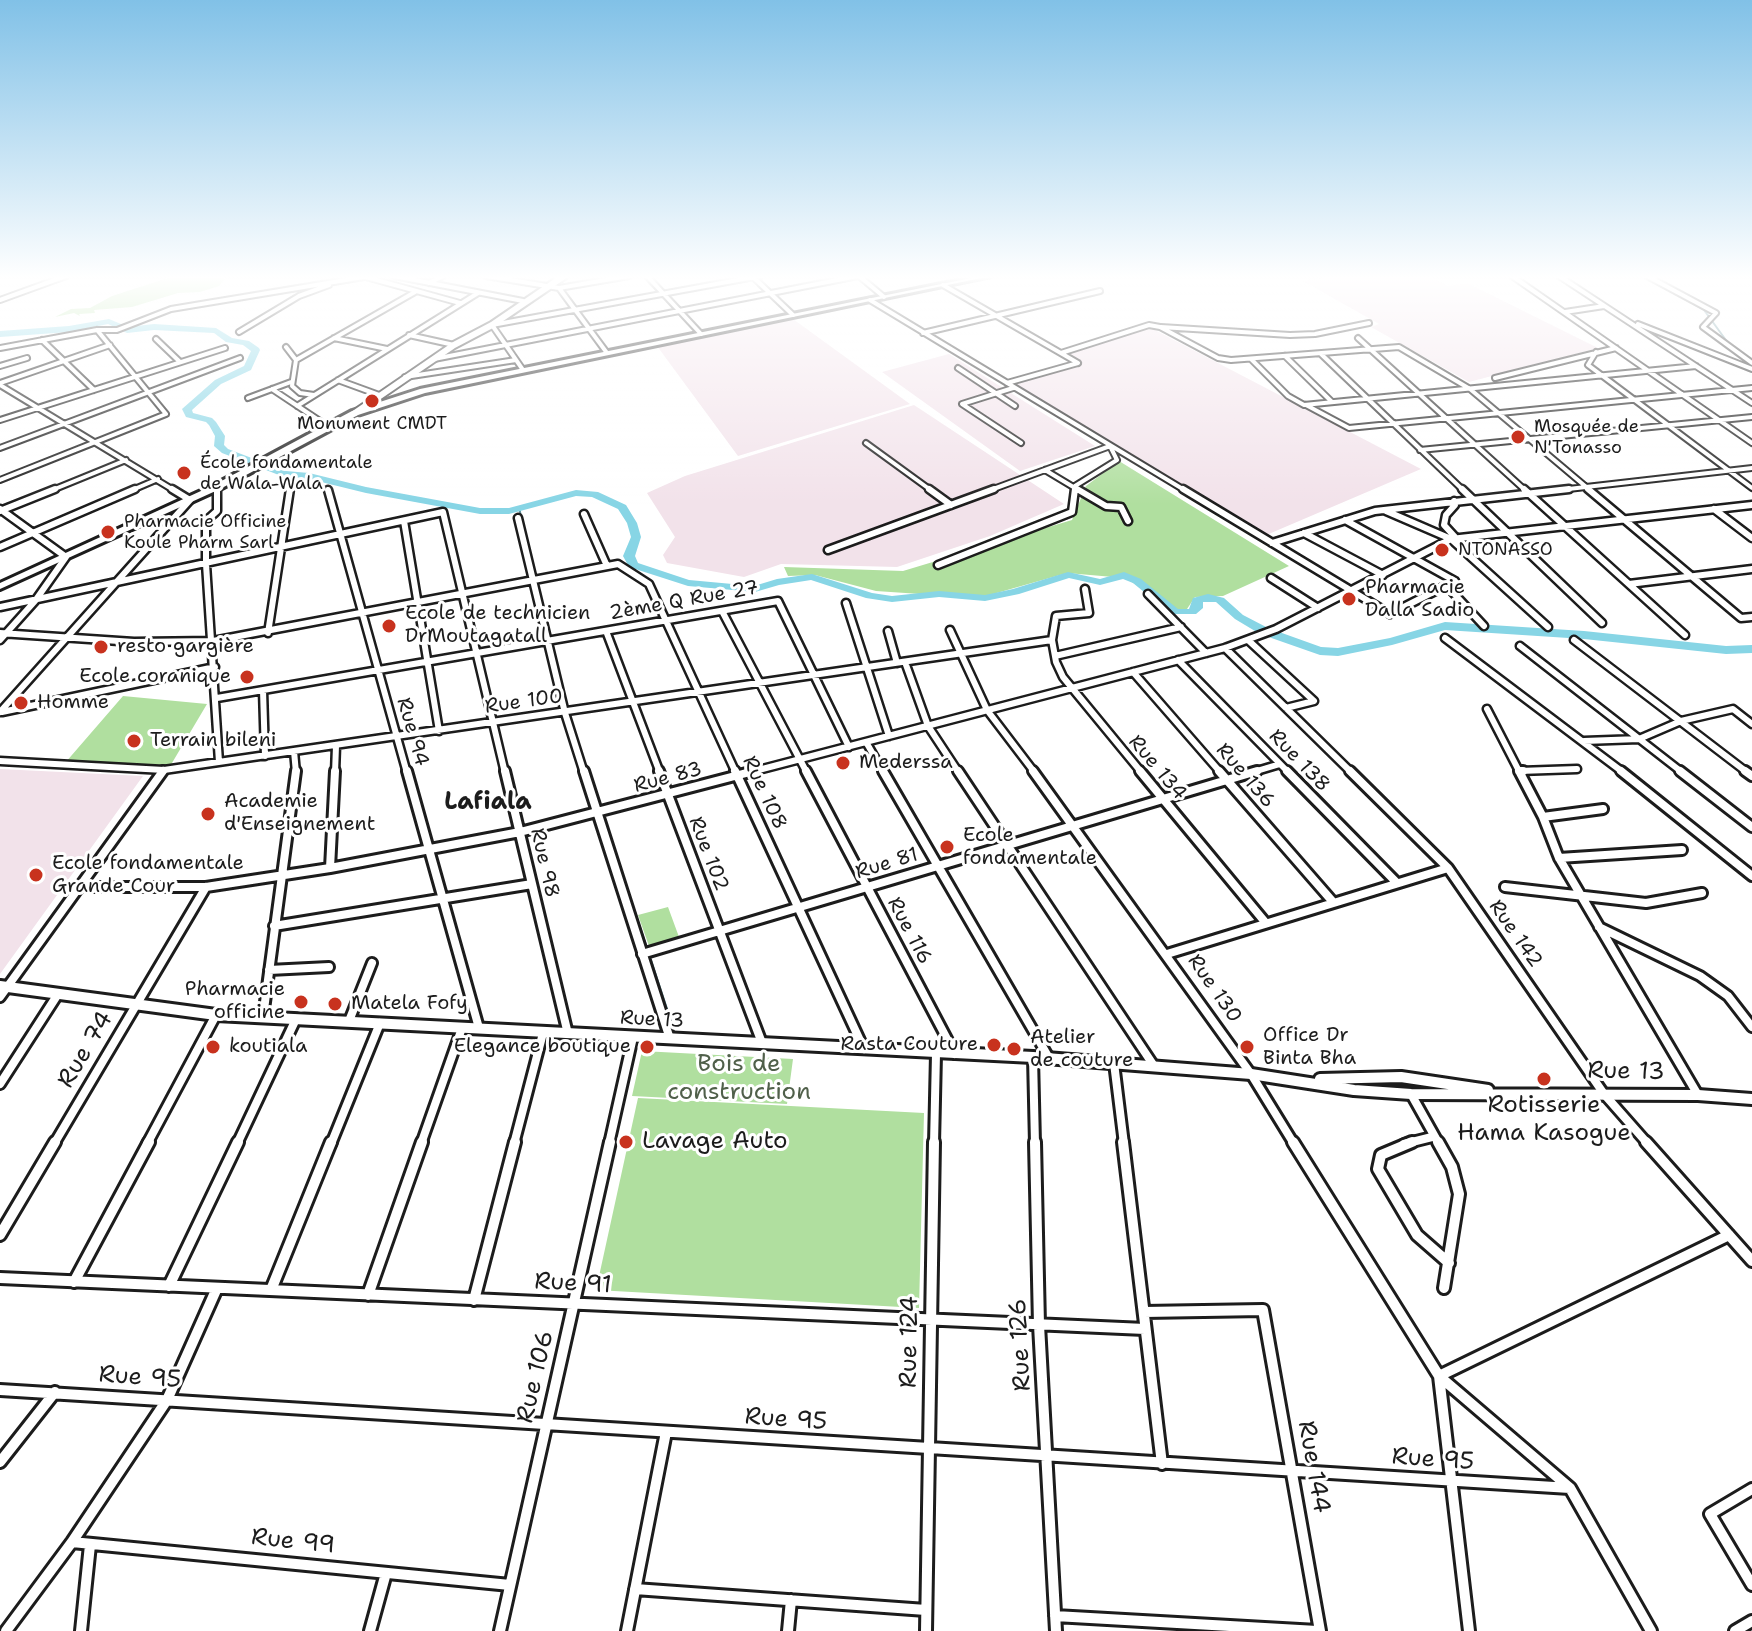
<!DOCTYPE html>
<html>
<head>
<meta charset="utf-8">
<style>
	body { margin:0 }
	canvas { display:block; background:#fff }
</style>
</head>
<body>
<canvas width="1752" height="1631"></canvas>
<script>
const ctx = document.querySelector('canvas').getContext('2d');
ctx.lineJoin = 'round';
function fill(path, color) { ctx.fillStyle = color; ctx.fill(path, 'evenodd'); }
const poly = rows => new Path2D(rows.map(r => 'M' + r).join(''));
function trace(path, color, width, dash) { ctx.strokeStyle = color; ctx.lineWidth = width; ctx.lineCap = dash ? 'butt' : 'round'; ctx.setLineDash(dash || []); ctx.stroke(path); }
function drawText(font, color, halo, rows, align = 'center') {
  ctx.font = font + ' "Shantell Sans",sans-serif'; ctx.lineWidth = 6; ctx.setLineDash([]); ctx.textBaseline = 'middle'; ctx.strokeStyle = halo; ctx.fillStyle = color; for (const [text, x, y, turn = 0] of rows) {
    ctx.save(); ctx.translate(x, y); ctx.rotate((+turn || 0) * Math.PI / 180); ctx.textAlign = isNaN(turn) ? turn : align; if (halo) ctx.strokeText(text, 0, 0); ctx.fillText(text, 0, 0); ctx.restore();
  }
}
fill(poly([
	[1334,276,1429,276,1448,286,1467,283,1598,348,1469,382,1371,327,1379,324,1303,281],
	[793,319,910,404,738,456,657,346],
	[1149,327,1421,469,1264,536,1012,385,1082,362,1068,353],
	[949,354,1095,446,1020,471,882,372],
	[914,405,1064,504,990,536,897,567,781,564,744,577,667,563,663,555,675,537,647,493,685,476],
	[0,769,143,776,0,974]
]), '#f2e2ea');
fill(poly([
	[174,276,222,276,225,279,219,286,200,292,178,293,132,307,94,310,95,313,79,314,80,316,74,313,55,317,71,309,90,308,112,296],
	[1119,461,1289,566,1223,596,1195,597,1187,609,1178,610,1125,578,1067,573,979,598,876,591,815,575,788,576,784,567,903,571,1072,520,1086,486],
	[123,696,207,704,169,768,65,763],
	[668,907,679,937,649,946,638,915],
	[642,1051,793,1059,787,1104,632,1096],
	[638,1098,924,1113,919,1308,596,1290]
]), '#b0df9f');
trace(poly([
	[1651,280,1704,310,1728,343],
	[1734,351,1744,360],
	[519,508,536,577],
	[537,583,548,631],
	[617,859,647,948],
	[649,954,671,1021]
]), '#5c8b95', 2);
fill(poly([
	[109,319,128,327,154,324,216,328,232,338,249,341,259,348,260,350,251,370,221,384,192,410,193,413,212,418,216,422,225,436,224,445,228,449,286,471,309,473,366,487,480,508,509,508,576,490,598,492,626,505,637,523,641,537,635,556,638,563,689,580,754,586,777,579,812,574,872,593,892,596,939,591,985,595,1013,589,1068,572,1100,579,1124,572,1141,579,1178,609,1189,609,1193,598,1208,594,1224,598,1243,615,1268,628,1321,647,1338,648,1390,638,1445,622,1584,631,1726,646,1752,645,1752,653,1726,654,1584,639,1445,630,1392,645,1338,656,1320,655,1260,634,1235,619,1216,602,1203,602,1203,608,1196,614,1171,614,1133,583,1123,579,1100,585,1069,578,1019,594,985,601,939,597,892,602,866,598,811,580,779,585,755,592,688,586,629,567,623,556,631,537,627,523,618,509,592,497,576,496,509,514,480,514,366,493,309,479,284,477,222,453,214,446,215,436,209,425,206,422,186,417,182,409,215,380,244,366,251,351,243,345,226,342,214,333,154,330,127,333,108,324,69,332,0,337,0,331,69,326,109,319]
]), '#87d5e5');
const streetFar3 = poly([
	[362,276,460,303],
	[394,276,523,301],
	[486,276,559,288,629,276],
	[647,276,701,334],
	[752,276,793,315],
	[859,276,884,297],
	[1512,276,1752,443],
	[1559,276,1752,403],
	[1647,276,1716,313,1703,327,1752,363],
	[429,283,443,276],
	[943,285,1078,363],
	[559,288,607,353],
	[0,300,66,276],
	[870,300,1186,491],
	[1565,312,1604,306],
	[1638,324,1752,369],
	[1161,327,1290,335,1315,334,1369,323],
	[239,332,299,296,329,285],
	[923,333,1100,291],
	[409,335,454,345],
	[334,338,387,349],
	[1358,338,1526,491],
	[156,339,180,362],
	[42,340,94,390],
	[286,347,296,360,292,386,300,393,314,395],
	[0,348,97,330,117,330,171,309,364,277],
	[1596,352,1588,365,1752,488],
	[1061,353,1149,325,1160,327,1218,358,1231,360,1399,347,1470,389,1591,491],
	[1321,354,1464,491],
	[1285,356,1332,402],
	[434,359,858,276],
	[1251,359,1288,396,1304,405,1696,366],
	[296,360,415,292],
	[0,366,27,358],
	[958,368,1015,406],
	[523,370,492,325,760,276],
	[405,377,516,360],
	[1495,378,1616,348],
	[338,380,379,395],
	[0,383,110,345],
	[1007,383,1078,363],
	[0,385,175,491],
	[1013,388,962,404,1021,443],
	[272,389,329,427],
	[248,398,291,382],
	[1306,405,1349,428,1752,388],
	[297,406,478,293],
	[0,420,225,348],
	[866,443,932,491],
	[0,448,240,358],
	[1420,450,1752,417],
	[1045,470,1080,491],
	[0,480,166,414,97,330],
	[217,487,217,491],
	[50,491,126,460],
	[130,491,158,479],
	[289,491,290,487],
	[988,491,1110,446,1117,460,1075,486,1074,491],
	[1551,491,1752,468]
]);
const streetFar2 = poly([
	[217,489,217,511,207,520,206,526,206,564,219,762],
	[929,489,951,505],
	[1077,489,1106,506,1121,507,1128,521],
	[1183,489,1390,614,1455,581],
	[1462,489,1602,623],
	[1524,489,1685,635],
	[1588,489,1741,618,1752,617],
	[328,490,407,773],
	[1454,501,1455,505,1446,515,1444,525,1455,537],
	[0,509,66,557,35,601,0,640],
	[1714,509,1752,538],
	[0,511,55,489],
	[1386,511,1451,539,1548,627],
	[584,514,607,566],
	[518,518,565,713,584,773],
	[1345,520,1455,581],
	[404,521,439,731],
	[1304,533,1383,575],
	[1272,543,1375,511,1569,489],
	[0,547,135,489],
	[828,550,994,489],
	[938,565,1072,512,1075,489],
	[1271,578,1318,608],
	[1629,584,1752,569],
	[1446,585,1484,626],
	[1085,589,1089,613,1056,616,1052,640,1056,662,1063,677,1142,773],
	[1148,594,1206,653],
	[846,603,889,736],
	[0,607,443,512,505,773],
	[722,611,807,773],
	[950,630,987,710,1035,773],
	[606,631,660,773],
	[888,631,897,663],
	[0,633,134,642,213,641,618,564,649,584,736,773],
	[268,633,290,489],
	[1445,638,1624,773],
	[1248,640,1314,701],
	[1574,640,1748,773],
	[1520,646,1683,773],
	[1225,648,1352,773],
	[1055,656,1181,627],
	[1178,660,1289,773],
	[905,662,928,726,959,773],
	[1133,672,1221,773],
	[263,690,265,756],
	[217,698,778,601,849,747],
	[1286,708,1314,701],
	[1487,709,1520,773],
	[0,712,190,500,172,489],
	[2,712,215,667],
	[1584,741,1639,739,1681,721,1733,709,1752,724],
	[866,742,884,773],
	[294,751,296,773],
	[0,761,164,770,1052,640],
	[1519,771,1577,769],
	[162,773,164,770],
	[335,773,336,746],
	[747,773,1225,648,1276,629,1451,539,1752,505],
	[1250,773,1280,764]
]);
const streetFar1 = poly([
	[407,771,479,1028],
	[505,771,568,1034],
	[584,771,670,1039],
	[659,771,762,1043],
	[735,771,864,1049],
	[806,771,955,1054],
	[883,771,1049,1058],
	[958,771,1154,1066],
	[1033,771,1251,1074,1294,1144],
	[1140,771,1265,922],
	[1219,771,1333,902],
	[1287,771,1397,883],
	[1350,771,1448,868,1604,1094,1648,1144],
	[1519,771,1543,817,1559,858,1698,1095],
	[1519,771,1523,771],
	[1621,771,1752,876],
	[1680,771,1752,827],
	[1745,771,1752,776],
	[1543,817,1603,809],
	[1559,858,1682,850],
	[330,868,335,771],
	[80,887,206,887,330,868,520,832,754,771],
	[1505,887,1646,903,1702,893],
	[274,926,532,884],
	[1599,927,1700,976,1728,996,1752,1027],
	[642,954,1257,771],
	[1167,954,1448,868],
	[269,970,329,967],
	[0,997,163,771],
	[263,1017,296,771],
	[349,1021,372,963],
	[1033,1057,1035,1144],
	[1114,1063,1124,1144],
	[0,1084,58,994],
	[1411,1094,1439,1144],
	[54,1144,206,887],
	[147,1144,216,1015],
	[237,1144,296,1019],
	[331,1144,380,1023],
	[421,1144,462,1028],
	[514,1144,543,1033],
	[609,1144,633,1037],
	[934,1144,936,1054],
	[1404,1144,1432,1137]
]);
const street = poly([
	[1035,1142,1039,1325,1056,1631],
	[1123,1142,1162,1464],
	[1293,1142,1439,1376,1570,1488,1651,1631],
	[1412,1142,1381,1155,1378,1169,1417,1235,1449,1263],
	[1438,1142,1452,1167,1459,1194,1444,1288],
	[1646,1142,1752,1261],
	[0,1235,55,1142],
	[0,1278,1145,1329],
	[74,1282,149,1142],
	[169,1286,238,1142],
	[271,1290,331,1142],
	[368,1295,422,1142],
	[474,1300,515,1142],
	[1144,1312,1263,1310,1320,1631],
	[1439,1376,1729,1235],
	[1439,1376,1469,1631],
	[0,1390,1570,1488],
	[0,1462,55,1392],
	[1752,1489,1710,1514,1752,1585],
	[72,1542,510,1585],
	[635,1589,926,1610],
	[1055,1616,1317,1631],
	[6,1631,72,1542,167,1400,217,1288],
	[81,1631,90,1545],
	[370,1631,386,1573],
	[500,1631,610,1142],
	[627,1631,666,1432],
	[788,1631,791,1600],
	[926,1631,934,1142],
	[1735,1631,1752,1621]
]);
const secondaryFar1 = poly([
	[355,413,454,345,492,325,564,276]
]);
const secondary = poly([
	[0,986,216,1015,1033,1057,1251,1074,1354,1090,1411,1094,1698,1095,1752,1099],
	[1320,1079,1401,1077,1488,1090]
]);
const primary = poly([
	[981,276,991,276,425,393,358,415,220,489,0,589,0,583,214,485,352,411,420,389,981,276]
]);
trace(streetFar3, '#1c1c1c', 8);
trace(streetFar2, '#1c1c1c', 11);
trace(streetFar1, '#1c1c1c', 14);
trace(street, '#1c1c1c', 16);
trace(secondaryFar1, '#1c1c1c', 10);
trace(secondary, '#1c1c1c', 16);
trace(primary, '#1c1c1c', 6);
trace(streetFar3, '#fff', 4);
trace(streetFar2, '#fff', 6);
trace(streetFar1, '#fff', 8);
trace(street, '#fff', 10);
trace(secondaryFar1, '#fff', 6);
trace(secondary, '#fff', 10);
fill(primary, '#fff');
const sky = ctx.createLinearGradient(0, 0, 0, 504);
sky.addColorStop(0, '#81c1e7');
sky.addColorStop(0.55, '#fff');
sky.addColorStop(1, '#ffffff00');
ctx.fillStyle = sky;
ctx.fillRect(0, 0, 1752, 504);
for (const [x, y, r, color] of [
	[372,401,8,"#c8321e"],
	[1518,437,8,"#c8321e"],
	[184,473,8,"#c8321e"],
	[108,532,8,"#c8321e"],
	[1442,550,8,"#c8321e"],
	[1349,599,8,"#c8321e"],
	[389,626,8,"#c8321e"],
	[101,647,8,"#c8321e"],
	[247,677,8,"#c8321e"],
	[21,703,8,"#c8321e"],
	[134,741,8,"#c8321e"],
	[843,763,8,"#c8321e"],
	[208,814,8,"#c8321e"],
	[947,847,8,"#c8321e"],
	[36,875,8,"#c8321e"],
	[301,1002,8,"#c8321e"],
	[335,1004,8,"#c8321e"],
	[994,1045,8,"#c8321e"],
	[213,1047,8,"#c8321e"],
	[647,1047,8,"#c8321e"],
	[1247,1047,8,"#c8321e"],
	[1014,1049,8,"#c8321e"],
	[1544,1079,8,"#c8321e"],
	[626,1142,8,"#c8321e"]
]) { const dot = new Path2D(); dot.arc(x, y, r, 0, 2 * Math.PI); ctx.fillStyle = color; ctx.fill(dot); trace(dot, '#fff', 3); }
drawText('18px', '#1c1c1c', '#fff', [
	["Monument CMDT",372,424,"center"],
	["Mosquée de",1534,427],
	["N'Tonasso",1534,448],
	["École fondamentale",200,463],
	["de Wala-Wala",200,484],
	["Pharmacie Officine",124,522],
	["Koule Pharm Sarl",124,543],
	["NTONASSO",1458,550]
], 'left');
drawText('20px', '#1c1c1c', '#fff', [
	["Pharmacie",1365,588],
	["Dalla Sadio",1365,611],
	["Ecole de technicien",405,614],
	["DrMoutagatall",405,637],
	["resto gargière",117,647],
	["Ecole coranique",231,677,"right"],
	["Homme",37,703],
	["Terrain bileni",150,741],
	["Mederssa",859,763],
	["Academie",224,802],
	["d'Enseignement",224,825],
	["Ecole",963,836],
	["fondamentale",963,859],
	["Ecole fondamentale",52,864],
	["Grande Cour",52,887],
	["Pharmacie",285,990,"right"],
	["officine",285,1013,"right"],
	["Matela Fofy",351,1004],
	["Office Dr",1263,1036],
	["Binta Bha",1263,1059],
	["Atelier",1030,1038],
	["de couture",1030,1061],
	["Rasta Couture",978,1045,"right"],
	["koutiala",229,1047],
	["Elegance boutique",631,1047,"right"]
], 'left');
drawText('20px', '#1c1c1c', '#fff', [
	["2ème Q Rue 27",684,601,-10],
	["Rue 100",524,702,-8],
	["Rue 94",412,732,74],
	["Rue 138",1299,761,46],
	["Rue 134",1157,768,50],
	["Rue 136",1245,776,49],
	["Rue 83",668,778,-15],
	["Rue 108",764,793,65],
	["Rue 102",708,854,69],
	["Rue 98",544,863,77],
	["Rue 81",887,864,-17],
	["Rue 116",909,931,62],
	["Rue 142",1515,934,55],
	["Rue 130",1214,989,55],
	["Rue 13",652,1020,3]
]);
drawText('bold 24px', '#1c1c1c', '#fff', [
	["Lafiala",488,803]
]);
drawText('24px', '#1c1c1c', '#fff', [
	["Rue 74",86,1050,-59],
	["Rue 13",1626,1072,1],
	["Rue 91",573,1284,3],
	["Rue 124",910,1342,-89],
	["Rue 126",1021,1345,-93],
	["Rue 106",536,1377,-77],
	["Rue 95",140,1378,4],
	["Rue 95",786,1420,4],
	["Rue 95",1433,1460,4],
	["Rue 144",1313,1467,80],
	["Rue 99",293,1542,6]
]);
drawText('24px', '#50604a', '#fff', [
	["Bois de",739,1065],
	["construction",739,1093]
]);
drawText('24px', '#1c1c1c', '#fff', [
	["Rotisserie",1544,1106],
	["Hama Kasogue",1544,1134],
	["Lavage Auto",642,1142,"left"]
]);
</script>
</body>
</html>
